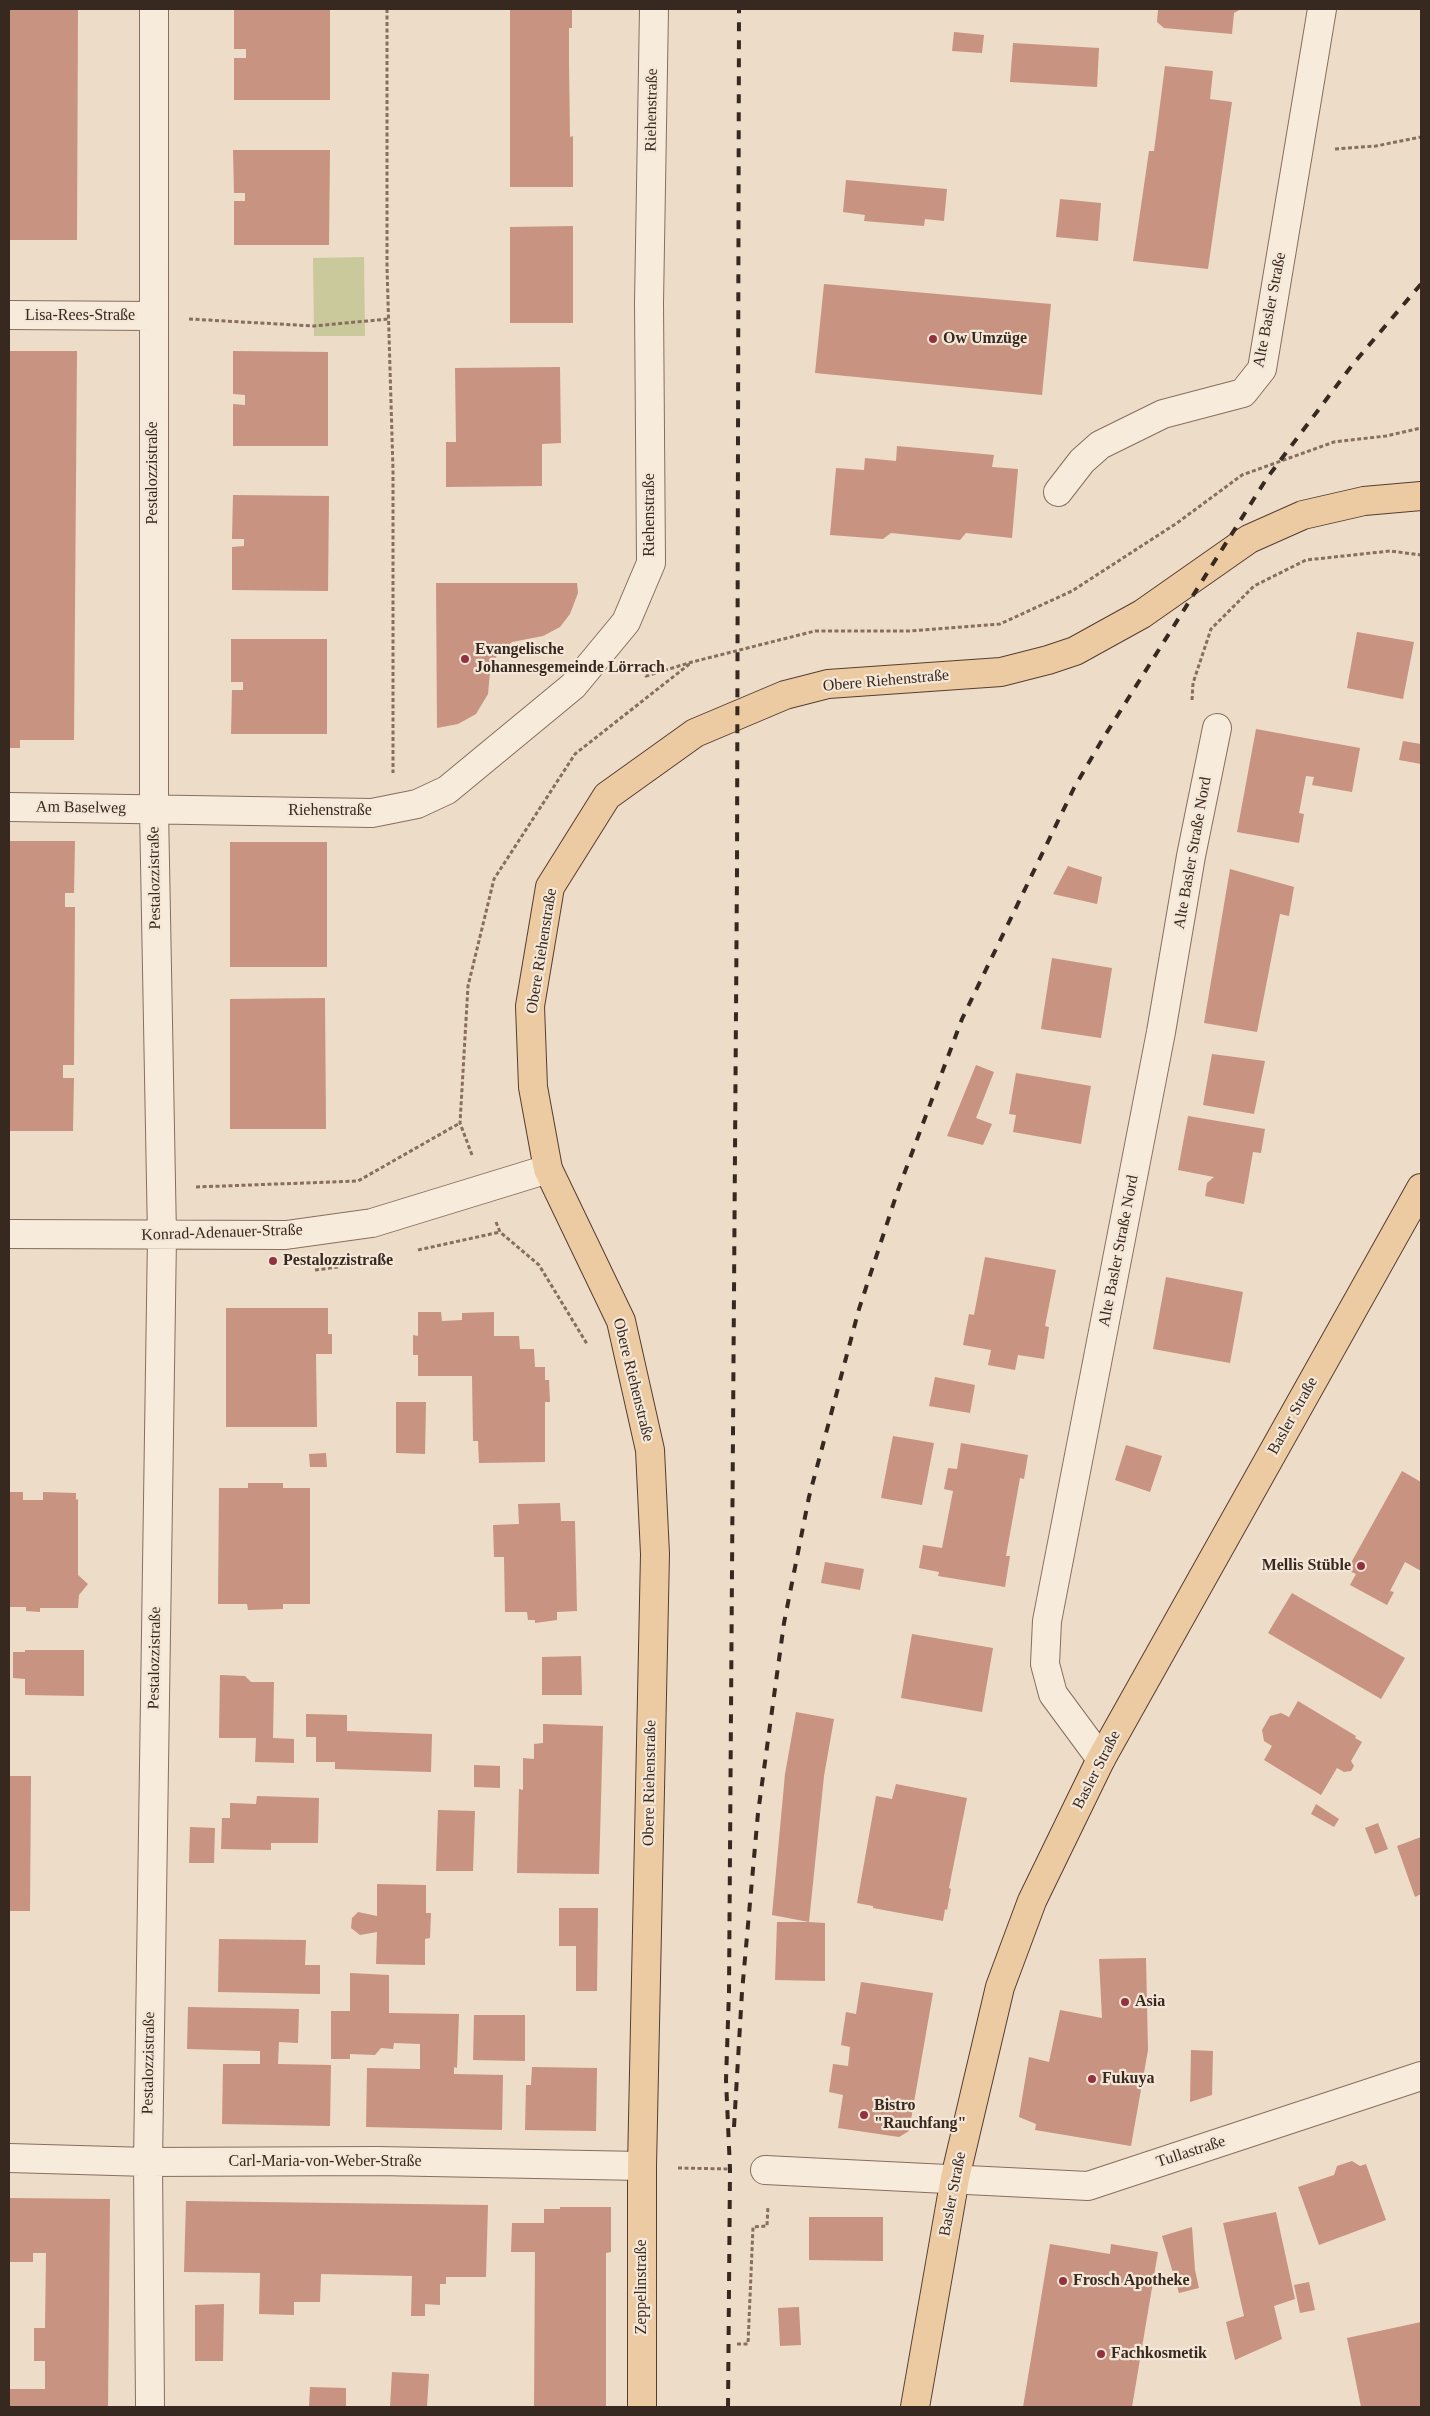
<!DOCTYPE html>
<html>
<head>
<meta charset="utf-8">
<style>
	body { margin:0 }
	#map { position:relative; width:1430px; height:2416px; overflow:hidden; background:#ecdcc8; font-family:"Times New Roman",serif }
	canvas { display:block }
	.frame { position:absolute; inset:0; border:10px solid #382920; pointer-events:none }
</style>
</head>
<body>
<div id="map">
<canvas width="1430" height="2416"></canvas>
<div class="frame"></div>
</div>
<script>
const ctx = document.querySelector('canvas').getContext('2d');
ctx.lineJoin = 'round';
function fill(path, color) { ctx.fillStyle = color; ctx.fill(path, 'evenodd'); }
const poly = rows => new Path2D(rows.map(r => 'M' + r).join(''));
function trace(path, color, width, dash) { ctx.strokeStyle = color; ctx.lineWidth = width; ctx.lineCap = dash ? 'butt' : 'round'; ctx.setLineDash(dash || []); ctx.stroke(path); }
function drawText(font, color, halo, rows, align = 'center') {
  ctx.font = font + ' "Times New Roman",serif'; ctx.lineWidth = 4.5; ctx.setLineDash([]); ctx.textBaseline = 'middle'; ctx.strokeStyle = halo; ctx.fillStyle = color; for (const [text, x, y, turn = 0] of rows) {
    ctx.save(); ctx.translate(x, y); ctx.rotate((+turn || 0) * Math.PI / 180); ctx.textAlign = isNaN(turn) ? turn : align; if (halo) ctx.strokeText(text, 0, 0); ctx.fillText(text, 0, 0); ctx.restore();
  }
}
fill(poly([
	[364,257,365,336,314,336,313,258]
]), '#cac99c');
fill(poly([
	[9,9,78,9,77,240,9,240],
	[234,9,330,9,330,100,234,100,234,58,246,58,246,49,234,49],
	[510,9,572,9,572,28,569,28,569,65,570,137,573,136,573,187,510,187],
	[1161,9,1241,9,1234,13,1232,34,1164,28,1157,22,1158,10],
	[954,32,984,35,982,53,952,51],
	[1013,43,1099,48,1097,87,1010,82],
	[1165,66,1213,71,1210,99,1232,102,1208,269,1133,261,1149,151,1154,151],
	[233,150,330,150,329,245,234,245,234,201,245,201,245,193,234,193],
	[846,180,947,189,944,221,925,219,924,226,864,221,865,215,843,212],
	[1060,199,1101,203,1098,241,1056,237],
	[573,226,573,323,510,323,510,227],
	[824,284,1051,304,1042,395,815,373],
	[9,351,77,351,74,740,20,740,20,748,9,748],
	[233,351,328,352,328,446,233,446,233,404,245,405,245,395,233,394],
	[560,367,561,443,542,444,542,486,446,487,446,442,456,442,455,368],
	[897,446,994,455,992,467,1018,469,1012,538,966,533,960,540,891,533,883,539,830,535,836,468,864,470,865,458,896,461],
	[233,495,329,496,328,591,232,590,232,547,244,546,244,539,232,539],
	[436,583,577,583,578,593,570,614,560,627,543,636,512,642,497,655,490,672,488,694,476,714,458,724,437,728],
	[1357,632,1414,642,1403,699,1347,688],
	[231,639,327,639,327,734,231,734,232,690,243,690,243,682,231,682],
	[1256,729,1360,748,1352,792,1312,785,1314,777,1306,776,1299,813,1304,814,1299,843,1237,832],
	[1403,741,1421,744,1421,764,1399,760],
	[9,841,75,841,74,893,65,893,65,907,75,907,74,1065,63,1065,63,1078,74,1078,73,1131,9,1131],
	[230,842,327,842,327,967,230,967],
	[1068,866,1102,877,1097,904,1053,894],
	[1230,869,1294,887,1289,916,1280,914,1257,1032,1204,1023],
	[1052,958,1112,968,1101,1038,1041,1029],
	[325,998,326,1129,230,1129,230,999],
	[1212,1054,1265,1061,1254,1114,1203,1105],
	[976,1065,994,1072,976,1118,992,1124,983,1145,947,1136],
	[1016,1073,1091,1086,1081,1144,1013,1132,1016,1115,1009,1114],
	[1188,1116,1265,1129,1261,1153,1253,1152,1244,1204,1205,1196,1207,1183,1214,1177,1178,1170],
	[985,1257,1056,1270,1045,1326,1049,1327,1044,1359,1018,1355,1015,1370,988,1365,991,1350,963,1345,969,1314,974,1315],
	[1166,1277,1243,1292,1230,1363,1153,1349],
	[226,1308,328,1308,328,1334,332,1334,332,1354,316,1354,317,1427,226,1427],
	[418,1312,441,1312,442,1321,462,1320,462,1313,494,1312,494,1336,519,1336,520,1349,534,1349,535,1367,545,1367,545,1380,549,1380,550,1402,545,1402,545,1462,479,1463,478,1441,473,1441,472,1376,418,1376,418,1355,413,1355,413,1335,418,1336],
	[935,1377,975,1385,970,1413,929,1406],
	[396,1402,426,1402,425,1454,396,1453],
	[893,1436,934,1443,922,1505,881,1498],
	[961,1443,1028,1455,1024,1479,1020,1478,1006,1556,1010,1556,1005,1587,938,1576,939,1572,919,1568,923,1545,942,1548,953,1491,944,1489,948,1468,957,1469],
	[1126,1445,1162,1456,1150,1492,1115,1480],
	[326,1453,327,1467,310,1467,309,1454],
	[1402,1471,1421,1482,1421,1571,1405,1562,1390,1591,1394,1592,1387,1605,1350,1585,1356,1574,1347,1570],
	[248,1483,283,1483,283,1488,310,1488,310,1604,283,1604,283,1609,248,1610,247,1604,218,1604,219,1488,248,1488],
	[9,1492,23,1492,23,1500,43,1500,43,1492,76,1493,76,1500,78,1499,78,1575,88,1584,79,1595,78,1608,40,1608,40,1612,26,1611,26,1607,9,1607],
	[560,1503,561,1521,575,1521,577,1611,557,1612,557,1620,535,1623,535,1620,528,1620,527,1612,505,1612,504,1557,494,1557,493,1525,519,1524,518,1504],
	[825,1562,864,1569,860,1590,821,1583],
	[1292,1593,1405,1658,1381,1699,1268,1633],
	[912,1634,993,1648,982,1712,901,1698],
	[25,1650,84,1650,84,1696,25,1695,25,1679,13,1678,13,1652,25,1652],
	[581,1656,582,1695,542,1695,542,1657],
	[220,1675,245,1676,251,1682,274,1682,273,1738,294,1739,294,1763,255,1762,256,1738,219,1738],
	[1298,1701,1356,1736,1355,1738,1362,1742,1351,1761,1354,1766,1351,1771,1344,1772,1337,1768,1321,1795,1264,1760,1272,1746,1264,1741,1262,1730,1270,1716,1281,1713,1289,1717],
	[796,1712,834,1719,824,1776,809,1922,825,1923,825,1981,775,1980,777,1922,809,1922,772,1915,785,1774],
	[306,1714,347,1715,347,1731,432,1734,431,1772,335,1769,335,1762,316,1762,316,1737,306,1737],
	[543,1724,603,1726,599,1874,517,1873,519,1789,523,1790,523,1758,534,1759,534,1744,543,1743],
	[474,1765,500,1766,500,1788,474,1787],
	[9,1776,31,1776,30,1911,9,1911],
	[896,1784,967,1798,949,1888,951,1889,947,1910,945,1909,943,1921,873,1908,873,1906,857,1903,876,1796,892,1799],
	[257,1796,319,1798,318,1843,271,1843,271,1850,221,1849,222,1818,230,1818,230,1803,256,1804],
	[1316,1804,1339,1819,1334,1827,1311,1814],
	[438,1810,475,1811,473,1871,436,1871],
	[1378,1823,1388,1849,1375,1854,1365,1828],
	[190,1827,215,1828,214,1863,189,1863],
	[1421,1837,1421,1894,1415,1897,1397,1846],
	[377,1884,426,1885,426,1913,431,1913,430,1938,425,1939,425,1965,376,1964,377,1932,360,1935,351,1928,352,1918,358,1912,377,1916],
	[559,1908,598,1908,597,1991,576,1991,576,1946,559,1946],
	[219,1939,306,1940,305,1965,320,1965,320,1994,218,1992],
	[1146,1958,1148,2050,1131,2146,1035,2130,1036,2124,1019,2117,1029,2057,1049,2062,1060,2010,1102,2018,1099,1959],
	[350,1973,389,1975,389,2013,459,2014,457,2068,454,2067,454,2074,503,2075,502,2130,366,2127,367,2068,420,2069,420,2044,394,2043,393,2049,381,2048,375,2055,350,2054,350,2059,331,2059,331,2011,350,2011],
	[861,1982,933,1993,909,2131,899,2137,838,2128,843,2095,829,2092,833,2064,848,2066,850,2047,841,2045,846,2012,856,2014],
	[188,2007,299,2009,298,2043,279,2042,278,2064,331,2065,330,2126,222,2124,223,2064,260,2064,260,2051,187,2049],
	[474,2015,525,2015,525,2061,473,2060],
	[1191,2050,1213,2051,1212,2095,1190,2102],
	[532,2067,597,2068,596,2131,525,2130,526,2085,531,2085],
	[1352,2161,1360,2166,1366,2164,1386,2220,1319,2245,1298,2187,1334,2175,1337,2166],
	[9,2198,110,2199,108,2407,9,2407,9,2389,45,2389,45,2361,34,2361,34,2328,45,2328,46,2253,33,2253,33,2262,9,2262],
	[186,2201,488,2205,486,2277,446,2277,446,2284,440,2284,440,2305,425,2304,425,2316,411,2316,412,2276,321,2274,320,2302,294,2302,294,2315,259,2314,260,2273,184,2272],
	[560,2207,611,2207,611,2252,606,2253,606,2407,534,2407,535,2252,511,2252,512,2223,544,2223,544,2209,560,2209],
	[1276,2212,1295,2299,1274,2306,1282,2339,1235,2360,1226,2322,1244,2316,1223,2223],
	[809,2217,883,2217,883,2261,809,2260],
	[1192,2227,1195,2270,1199,2288,1179,2293,1162,2236],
	[1050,2244,1110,2254,1111,2244,1158,2252,1132,2407,1023,2407],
	[1309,2282,1315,2310,1300,2313,1294,2285],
	[224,2304,223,2361,195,2361,195,2305],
	[799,2307,801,2345,780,2346,778,2308],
	[1421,2322,1421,2407,1361,2407,1347,2338],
	[392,2372,429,2374,427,2407,390,2407],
	[310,2387,346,2388,346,2407,309,2407]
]), '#c89380');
const minor = poly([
	[9,315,152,316],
	[1058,492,1082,461,1100,445,1163,414,1243,393,1262,369,1322,9],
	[9,807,372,813,417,804,447,790,573,686,626,622,651,563,649,303,654,9],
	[9,1234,286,1235,372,1223,548,1169],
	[1101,1759,1053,1694,1045,1664,1047,1621,1161,1032,1191,856,1217,728],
	[9,2158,148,2162,377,2161,642,2166],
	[765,2170,1088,2186,1421,2076],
	[150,2407,148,2162,162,1236,154,809,154,9]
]);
const major = poly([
	[642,2407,642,2166,655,1554,650,1450,621,1321,548,1169,533,1087,530,1006,550,887,607,796,695,733,785,695,828,684,1001,672,1048,660,1075,651,1142,614,1249,539,1303,515,1364,501,1421,496],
	[915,2407,955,2178,1000,1987,1032,1901,1101,1759,1421,1188]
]);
trace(minor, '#876e5e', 30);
trace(major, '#563d31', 30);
trace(poly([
	[387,9,387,267,393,470,393,773],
	[1335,149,1376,146,1421,137],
	[189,319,314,326,388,319],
	[638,665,646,676,692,662,815,631,909,631,1000,624,1072,591,1177,523,1242,475,1334,442,1386,436,1421,428],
	[1192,700,1193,683,1211,629,1254,586,1306,560,1390,551,1421,555],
	[472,1155,460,1123,468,986,494,879,575,754,692,662],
	[196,1187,358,1181,460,1123],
	[496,1222,500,1232,539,1265,587,1344],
	[418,1250,500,1232],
	[315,1270,338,1267],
	[678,2168,730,2169],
	[737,2344,748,2344,753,2227,767,2226,768,2206]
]), '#876e5e', 3, [4, 2.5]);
trace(minor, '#f7ebdb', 28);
trace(major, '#edcba2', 28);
trace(poly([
	[734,2127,742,1992,758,1813,784,1623,809,1497,859,1309,897,1193,962,1019,1074,788,1102,740,1267,478,1353,364,1421,284],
	[728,2407,730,2169,726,2080,729,1992,737,872,739,9]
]), '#382920', 4, [9, 9]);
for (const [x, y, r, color] of [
	[933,339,5,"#933140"],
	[465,659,5,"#933140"],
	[273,1261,5,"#933140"],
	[1361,1566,5,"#933140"],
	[1125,2002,5,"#933140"],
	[1092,2079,5,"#933140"],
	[864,2115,5,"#933140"],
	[1063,2281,5,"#933140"],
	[1101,2354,5,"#933140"]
]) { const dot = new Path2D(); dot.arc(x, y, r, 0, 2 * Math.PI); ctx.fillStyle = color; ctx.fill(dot); trace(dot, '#f4e7d7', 2); }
drawText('16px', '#382920', '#f4e7d7', [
	["Riehenstraße",652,110,-89],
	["Alte Basler Straße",1270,310,-79],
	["Lisa-Rees-Straße",80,316],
	["Pestalozzistraße",153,473,-90],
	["Riehenstraße",650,515,-90],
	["Obere Riehenstraße",886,681,-5],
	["Am Baselweg",81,808,1],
	["Riehenstraße",330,811],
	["Alte Basler Straße Nord",1193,853,-80],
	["Pestalozzistraße",155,878,-91],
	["Obere Riehenstraße",542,951,-81],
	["Konrad-Adenauer-Straße",222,1233,-2],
	["Alte Basler Straße Nord",1119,1251,-79],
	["Obere Riehenstraße",633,1380,76],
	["Basler Straße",1293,1416,-61],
	["Pestalozzistraße",155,1658,-89],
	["Basler Straße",1097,1770,-63],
	["Obere Riehenstraße",650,1783,-89],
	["Pestalozzistraße",149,2063,-89],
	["Tullastraße",1191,2152,-18],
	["Carl-Maria-von-Weber-Straße",325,2162],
	["Basler Straße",953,2194,-79],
	["Zeppelinstraße",642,2287,-90]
]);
drawText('bold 16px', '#382920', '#f4e7d7', [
	["Ow Umzüge",943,339],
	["Evangelische",475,650],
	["Johannesgemeinde Lörrach",475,668],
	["Pestalozzistraße",283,1261],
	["Mellis Stüble",1351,1566,"right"],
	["Asia",1135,2002],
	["Fukuya",1102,2079],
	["Bistro",874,2106],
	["\"Rauchfang\"",874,2124],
	["Frosch Apotheke",1073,2281],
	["Fachkosmetik",1111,2354]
], 'left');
</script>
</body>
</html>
